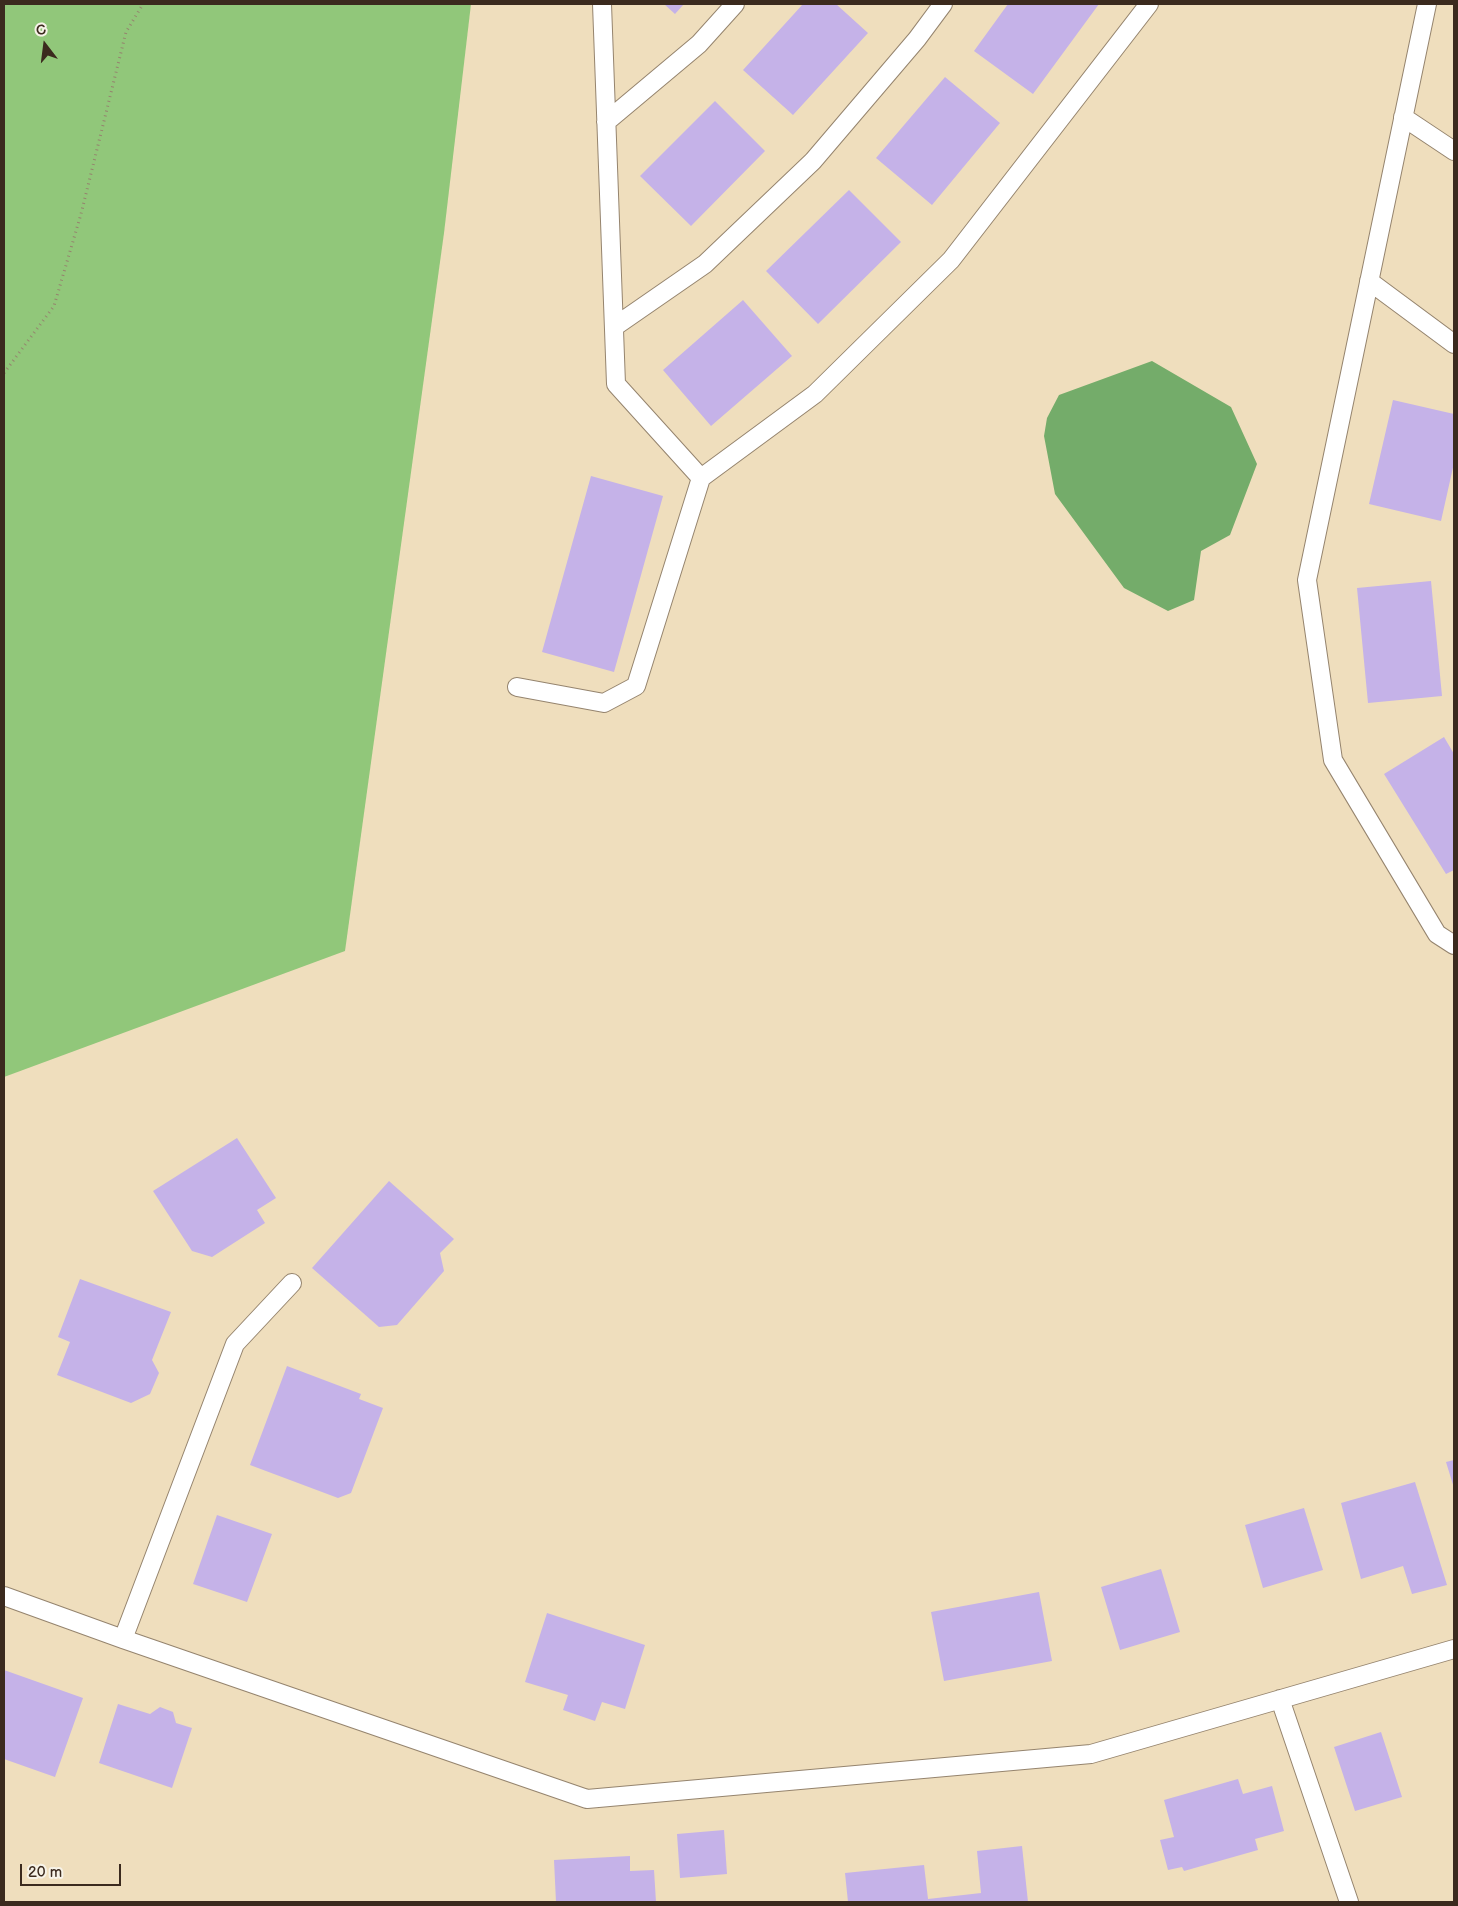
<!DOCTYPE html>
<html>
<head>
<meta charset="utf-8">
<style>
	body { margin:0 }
	#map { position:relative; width:1458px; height:1906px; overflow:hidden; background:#efdebd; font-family:"Balsamiq Sans",sans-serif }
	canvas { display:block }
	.frame { position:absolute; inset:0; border:5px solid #3b2a1e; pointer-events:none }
	.north { position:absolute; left:20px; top:20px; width:50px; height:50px; -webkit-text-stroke:4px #f7f3e8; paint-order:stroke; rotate:345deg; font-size:14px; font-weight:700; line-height:20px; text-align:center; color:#3b2a1e }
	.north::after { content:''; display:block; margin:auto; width:18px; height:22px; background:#3b2a1e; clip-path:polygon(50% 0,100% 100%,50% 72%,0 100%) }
	.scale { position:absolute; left:20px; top:1864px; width:101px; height:22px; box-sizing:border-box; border:2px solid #3b2a1e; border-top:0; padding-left:6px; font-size:15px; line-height:18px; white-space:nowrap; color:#3b2a1e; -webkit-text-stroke:4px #f7f3e8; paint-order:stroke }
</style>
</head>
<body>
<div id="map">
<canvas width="1458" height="1906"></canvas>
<div class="frame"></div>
<div class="north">С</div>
<div class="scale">20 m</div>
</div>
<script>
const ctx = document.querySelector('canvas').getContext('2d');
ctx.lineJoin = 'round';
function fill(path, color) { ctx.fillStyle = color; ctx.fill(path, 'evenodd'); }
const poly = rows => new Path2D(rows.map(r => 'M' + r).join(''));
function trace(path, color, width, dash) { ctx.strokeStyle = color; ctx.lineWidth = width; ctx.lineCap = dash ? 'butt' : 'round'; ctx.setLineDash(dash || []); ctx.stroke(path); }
fill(poly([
	[4,4,471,4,444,233,345,951,4,1077]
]), '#91c77a');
fill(poly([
	[1152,361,1231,407,1257,464,1230,535,1201,551,1194,600,1168,611,1124,588,1055,494,1044,436,1047,418,1059,395]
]), '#74ac6a');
fill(poly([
	[664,4,684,4,675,14],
	[803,4,836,4,868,33,793,115,743,70],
	[1008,4,1099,4,1033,94,974,51],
	[945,77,1000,123,932,205,876,158],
	[715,101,765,151,691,226,640,176],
	[849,190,901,242,818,324,766,271],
	[743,300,792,356,711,426,663,370],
	[1393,400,1454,414,1454,463,1441,521,1369,504],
	[591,476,663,496,614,672,542,652],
	[1431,581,1442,696,1368,703,1357,588],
	[1444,737,1454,754,1454,870,1446,874,1384,774],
	[237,1138,276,1198,257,1210,265,1223,212,1257,192,1251,153,1191],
	[389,1181,454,1239,440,1253,444,1271,397,1325,379,1327,312,1268],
	[80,1279,171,1312,152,1360,159,1373,150,1394,131,1403,57,1375,70,1342,58,1337],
	[287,1366,361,1394,359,1399,383,1408,351,1493,338,1498,250,1465],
	[1454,1460,1454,1488,1446,1462],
	[1415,1482,1447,1585,1412,1594,1403,1566,1361,1579,1341,1503],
	[1304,1508,1323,1570,1263,1588,1245,1525],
	[217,1515,272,1534,247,1602,193,1584],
	[1161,1569,1180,1632,1120,1650,1101,1587],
	[1039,1592,1052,1661,944,1681,931,1612],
	[547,1613,645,1645,625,1709,602,1702,595,1721,563,1710,568,1695,525,1682],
	[4,1670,83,1698,55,1777,4,1759],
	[118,1704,150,1714,160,1707,173,1712,176,1723,192,1728,172,1788,99,1763],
	[1381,1732,1402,1797,1355,1811,1334,1747],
	[1238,1779,1243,1794,1272,1786,1284,1831,1255,1839,1258,1850,1184,1871,1182,1867,1168,1870,1160,1840,1174,1837,1164,1800],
	[724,1830,727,1874,680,1878,677,1834],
	[1022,1846,1028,1902,848,1902,845,1873,924,1865,928,1899,981,1893,977,1851],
	[630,1856,630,1871,654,1870,656,1902,556,1902,554,1860]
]), '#c5b2e8');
const lane = poly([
	[1427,4,1307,580,1333,760,1437,934,1454,945],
	[1403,117,1454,151],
	[606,122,699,44,735,4],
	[1369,281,1454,344],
	[614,327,705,264,813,161,917,39,943,4],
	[701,478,815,394,951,260,1149,4],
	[517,687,604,703,636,686,701,478,616,384,602,4],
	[4,1596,123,1639,587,1799,1091,1754,1454,1649],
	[123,1639,235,1344,292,1283],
	[1280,1699,1349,1902]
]);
trace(lane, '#95846e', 20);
trace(poly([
	[4,373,54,306,81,214,126,32,143,4]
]), '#95846e', 3, [1, 4]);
trace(lane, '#fff', 18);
</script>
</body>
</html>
